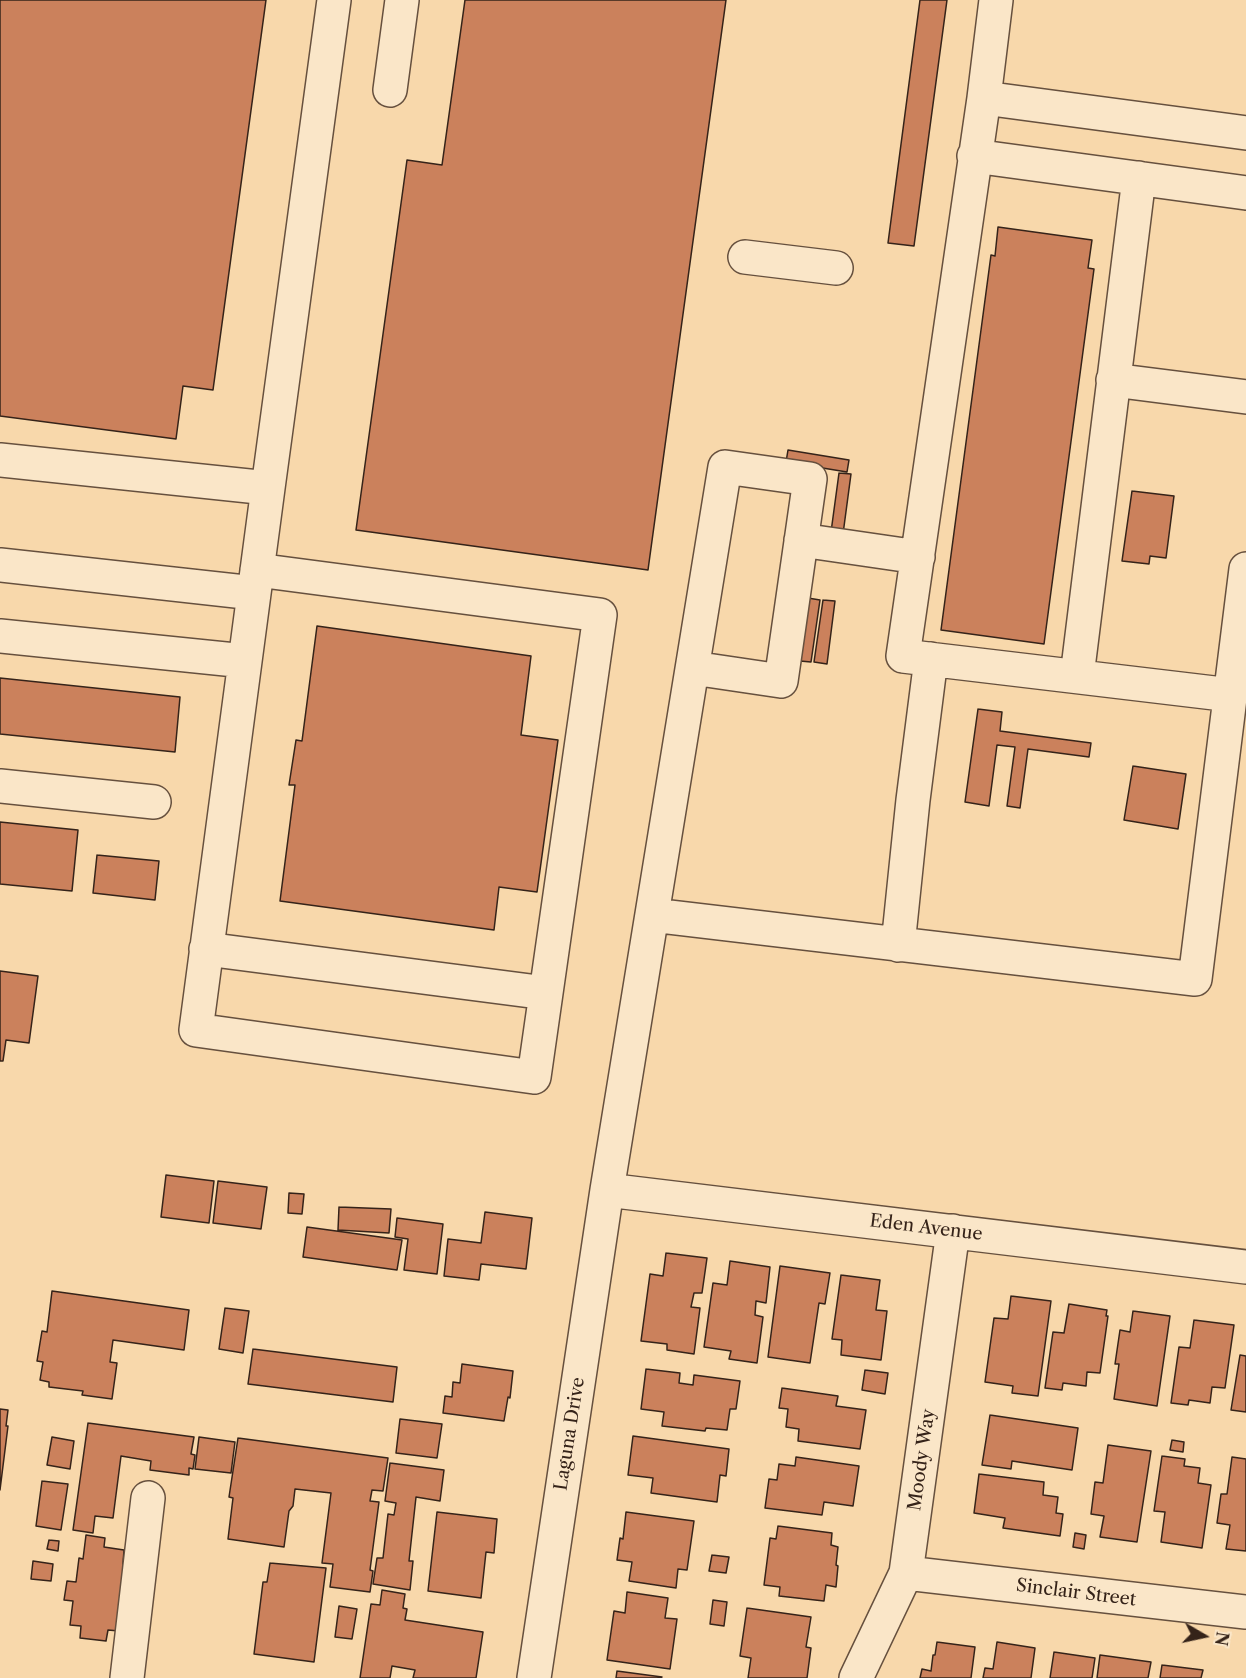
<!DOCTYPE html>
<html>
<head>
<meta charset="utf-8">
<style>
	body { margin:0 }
	#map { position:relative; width:1246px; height:1678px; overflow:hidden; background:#f8d8ab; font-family:"Libre Caslon Text",serif }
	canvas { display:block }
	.north { position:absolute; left:1174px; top:1606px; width:60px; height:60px; -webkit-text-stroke:4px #fae6c8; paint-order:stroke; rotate:99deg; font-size:16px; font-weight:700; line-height:24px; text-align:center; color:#352319 }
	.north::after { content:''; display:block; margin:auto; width:21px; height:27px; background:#352319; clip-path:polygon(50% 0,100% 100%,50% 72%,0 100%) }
</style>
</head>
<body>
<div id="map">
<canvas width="1246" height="1678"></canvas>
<div class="north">N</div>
</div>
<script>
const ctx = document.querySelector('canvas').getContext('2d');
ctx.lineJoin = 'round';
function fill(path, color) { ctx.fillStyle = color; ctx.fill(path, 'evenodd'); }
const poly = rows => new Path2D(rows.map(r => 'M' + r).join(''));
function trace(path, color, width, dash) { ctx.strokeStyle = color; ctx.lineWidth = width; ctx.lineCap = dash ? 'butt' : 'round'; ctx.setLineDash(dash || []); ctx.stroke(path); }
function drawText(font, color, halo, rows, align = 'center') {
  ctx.font = font + ' "Libre Caslon Text",serif'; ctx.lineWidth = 4.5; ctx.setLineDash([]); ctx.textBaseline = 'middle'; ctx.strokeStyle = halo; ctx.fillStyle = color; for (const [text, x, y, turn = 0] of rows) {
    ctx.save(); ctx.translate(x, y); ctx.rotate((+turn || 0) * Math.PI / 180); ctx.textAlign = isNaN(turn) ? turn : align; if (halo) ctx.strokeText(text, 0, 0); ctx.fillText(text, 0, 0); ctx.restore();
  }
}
const building = poly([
	[0,0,266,0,213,390,183,386,176,439,0,416,0,0],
	[465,0,726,0,648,570,356,530,407,160,442,165,465,0],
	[920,0,947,0,914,246,888,243,920,0],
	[998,227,1092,240,1088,268,1094,269,1044,644,941,630,991,255,995,256,998,227],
	[788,450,849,460,847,472,786,462,788,450],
	[839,473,851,474,843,534,831,532,839,473],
	[1132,491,1174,496,1166,558,1150,556,1149,564,1122,561,1132,491],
	[808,598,820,600,811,662,800,661,808,598],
	[823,600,835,601,827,664,814,662,823,600],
	[317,626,531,656,521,735,558,740,537,892,499,887,494,930,280,901,295,785,289,785,296,740,302,741,317,626],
	[0,678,180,697,175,752,0,734,0,678],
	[978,709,1002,712,1000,731,1091,743,1089,757,1028,749,1020,808,1007,806,1015,747,997,745,989,806,965,802,978,709],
	[1133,766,1186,774,1178,829,1124,820,1133,766],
	[0,822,78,830,72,891,0,884,0,822],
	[97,855,159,861,155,900,93,893,97,855],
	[0,971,38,976,29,1043,6,1040,3,1061,0,1061,0,971],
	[166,1175,214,1181,209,1223,161,1217,166,1175],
	[218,1181,267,1187,261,1229,213,1223,218,1181],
	[289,1193,304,1194,302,1214,288,1213,289,1193],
	[339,1207,391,1209,389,1233,338,1230,339,1207],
	[485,1212,532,1218,526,1269,481,1264,479,1280,444,1276,448,1239,481,1243,485,1212],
	[397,1218,443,1224,437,1274,404,1270,408,1239,395,1237,397,1218],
	[307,1227,402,1240,397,1270,303,1257,307,1227],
	[666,1253,707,1258,702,1293,694,1293,691,1307,700,1308,694,1354,667,1350,667,1344,641,1341,650,1274,663,1276,666,1253],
	[730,1261,770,1267,766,1303,756,1301,755,1315,763,1317,757,1363,729,1359,731,1351,704,1347,713,1283,727,1285,730,1261],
	[780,1266,830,1273,825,1304,819,1303,810,1363,768,1357,780,1266],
	[841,1275,880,1280,876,1310,887,1311,881,1360,841,1355,842,1340,832,1339,841,1275],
	[52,1291,189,1310,184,1350,113,1340,110,1362,117,1363,112,1399,82,1395,83,1391,49,1387,49,1382,40,1380,43,1362,37,1361,42,1331,47,1332,52,1291],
	[1011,1296,1051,1301,1038,1396,1012,1393,1013,1386,985,1382,994,1318,1008,1319,1011,1296],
	[1069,1304,1107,1310,1106,1316,1108,1316,1100,1373,1087,1372,1086,1386,1063,1383,1062,1390,1045,1388,1053,1332,1064,1333,1069,1304],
	[225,1308,249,1311,243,1353,219,1349,225,1308],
	[1133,1311,1170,1316,1157,1406,1114,1399,1119,1364,1115,1364,1120,1330,1130,1332,1133,1311],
	[1194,1320,1234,1325,1225,1388,1212,1387,1210,1403,1189,1400,1188,1405,1171,1403,1179,1347,1190,1348,1194,1320],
	[253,1349,397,1367,393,1402,248,1384,253,1349],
	[1240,1355,1246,1356,1246,1412,1231,1410,1240,1355],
	[462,1364,513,1371,510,1398,508,1397,504,1421,443,1413,445,1396,452,1397,453,1382,460,1383,462,1364],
	[646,1369,680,1373,679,1383,693,1385,694,1375,740,1381,736,1409,730,1409,727,1430,706,1428,705,1431,662,1426,664,1412,641,1409,646,1369],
	[865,1370,888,1373,885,1394,862,1390,865,1370],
	[782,1388,838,1396,836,1406,866,1410,860,1449,798,1441,799,1429,786,1427,788,1409,779,1408,782,1388],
	[0,1409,8,1410,6,1426,8,1426,0,1490,0,1409],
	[990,1415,1078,1428,1072,1470,1012,1461,1011,1469,982,1465,990,1415],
	[400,1419,442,1424,437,1458,396,1453,400,1419],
	[88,1423,194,1437,191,1454,195,1455,193,1469,189,1468,189,1475,150,1470,151,1461,121,1456,113,1518,95,1516,93,1533,73,1530,88,1423],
	[633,1436,729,1449,726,1476,720,1475,717,1502,651,1493,653,1478,628,1475,633,1436],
	[52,1437,74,1441,70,1469,47,1465,52,1437],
	[199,1437,235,1442,231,1473,195,1469,199,1437],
	[238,1438,388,1458,383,1491,372,1490,370,1501,379,1502,370,1570,373,1571,370,1592,330,1587,333,1564,322,1563,331,1493,295,1489,293,1506,289,1511,284,1547,228,1539,233,1498,229,1497,238,1438],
	[1172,1440,1184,1442,1183,1452,1170,1450,1172,1440],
	[1108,1445,1151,1451,1137,1542,1100,1537,1104,1516,1091,1514,1095,1482,1103,1483,1108,1445],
	[1162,1456,1185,1459,1184,1466,1200,1468,1198,1483,1211,1485,1202,1548,1161,1542,1165,1512,1154,1511,1162,1456],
	[796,1457,859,1466,853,1506,824,1502,822,1515,765,1508,769,1479,777,1480,779,1464,795,1466,796,1457],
	[1232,1457,1246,1459,1246,1551,1226,1549,1230,1525,1217,1523,1221,1494,1227,1494,1232,1457],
	[390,1463,444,1470,440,1501,416,1497,409,1561,413,1561,410,1590,373,1584,377,1558,383,1558,388,1514,394,1515,396,1503,385,1501,390,1463],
	[979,1474,1044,1482,1043,1495,1058,1497,1056,1513,1063,1514,1060,1536,1003,1528,1005,1518,974,1513,979,1474],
	[42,1481,68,1484,61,1530,36,1526,42,1481],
	[437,1512,497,1519,494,1553,486,1552,481,1598,428,1591,437,1512],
	[626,1512,694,1521,687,1570,678,1569,676,1588,629,1581,632,1562,617,1560,620,1538,623,1539,626,1512],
	[778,1526,832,1533,831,1545,838,1547,836,1565,838,1566,836,1587,826,1585,824,1601,779,1596,780,1587,764,1585,770,1538,776,1539,778,1526],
	[1075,1533,1086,1535,1084,1549,1073,1547,1075,1533],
	[86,1535,105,1538,104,1547,124,1550,123,1564,127,1565,119,1631,108,1630,106,1641,80,1638,81,1626,70,1625,73,1601,64,1600,67,1581,76,1582,79,1558,83,1559,86,1535],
	[49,1540,59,1541,58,1551,47,1549,49,1540],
	[712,1555,729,1557,726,1573,709,1571,712,1555],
	[33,1561,53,1564,51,1581,31,1579,33,1561],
	[270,1563,326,1568,314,1662,254,1654,263,1582,267,1582,270,1563],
	[382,1590,405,1594,403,1608,407,1609,405,1620,483,1632,476,1678,413,1678,415,1670,392,1666,390,1678,360,1678,371,1604,380,1605,382,1590],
	[627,1592,668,1598,665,1618,677,1619,670,1669,607,1660,614,1611,625,1613,627,1592],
	[713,1600,727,1602,724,1626,710,1624,713,1600],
	[339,1606,357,1609,352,1639,335,1637,339,1606],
	[747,1608,811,1617,806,1647,811,1648,807,1678,748,1678,751,1658,740,1656,747,1608],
	[937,1642,975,1647,971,1678,920,1678,922,1669,931,1671,933,1655,935,1655,937,1642],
	[997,1642,1035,1648,1031,1678,983,1678,985,1668,993,1669,997,1642],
	[1054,1652,1095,1658,1092,1678,1050,1678,1054,1652],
	[1100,1655,1151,1662,1148,1678,1097,1678,1100,1655],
	[1162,1665,1203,1670,1201,1678,1160,1678,1162,1665],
	[617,1671,662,1677,661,1678,616,1678,617,1671]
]);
fill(building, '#cb815c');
trace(building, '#352319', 1.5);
const minor = poly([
	[996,0,984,98,903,656,1231,695],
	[390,90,402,0],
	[984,98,1246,133],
	[974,156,1246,193],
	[745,257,836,268],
	[1113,380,1246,397],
	[0,460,268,488],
	[801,540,918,557],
	[0,565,254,593],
	[257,570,600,615,534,1077,196,1030,268,488,334,0],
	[0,636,245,661],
	[1077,676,1139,178],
	[0,786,154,802],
	[652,915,1195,979,1246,569],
	[898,945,913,800,931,659],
	[206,949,546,993],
	[607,1190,1246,1267],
	[906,1573,1246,1612],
	[127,1678,148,1498],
	[534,1678,607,1190,725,467,810,479,781,681,693,668],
	[856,1678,906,1573,953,1231]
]);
trace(minor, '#66503e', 36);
trace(minor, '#fae6c8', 33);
drawText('18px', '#352319', '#fae6c8', [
	["Eden Avenue",926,1228,7],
	["Laguna Drive",570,1434,-81],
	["Moody Way",922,1460,-82],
	["Sinclair Street",1076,1593,7]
]);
</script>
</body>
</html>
